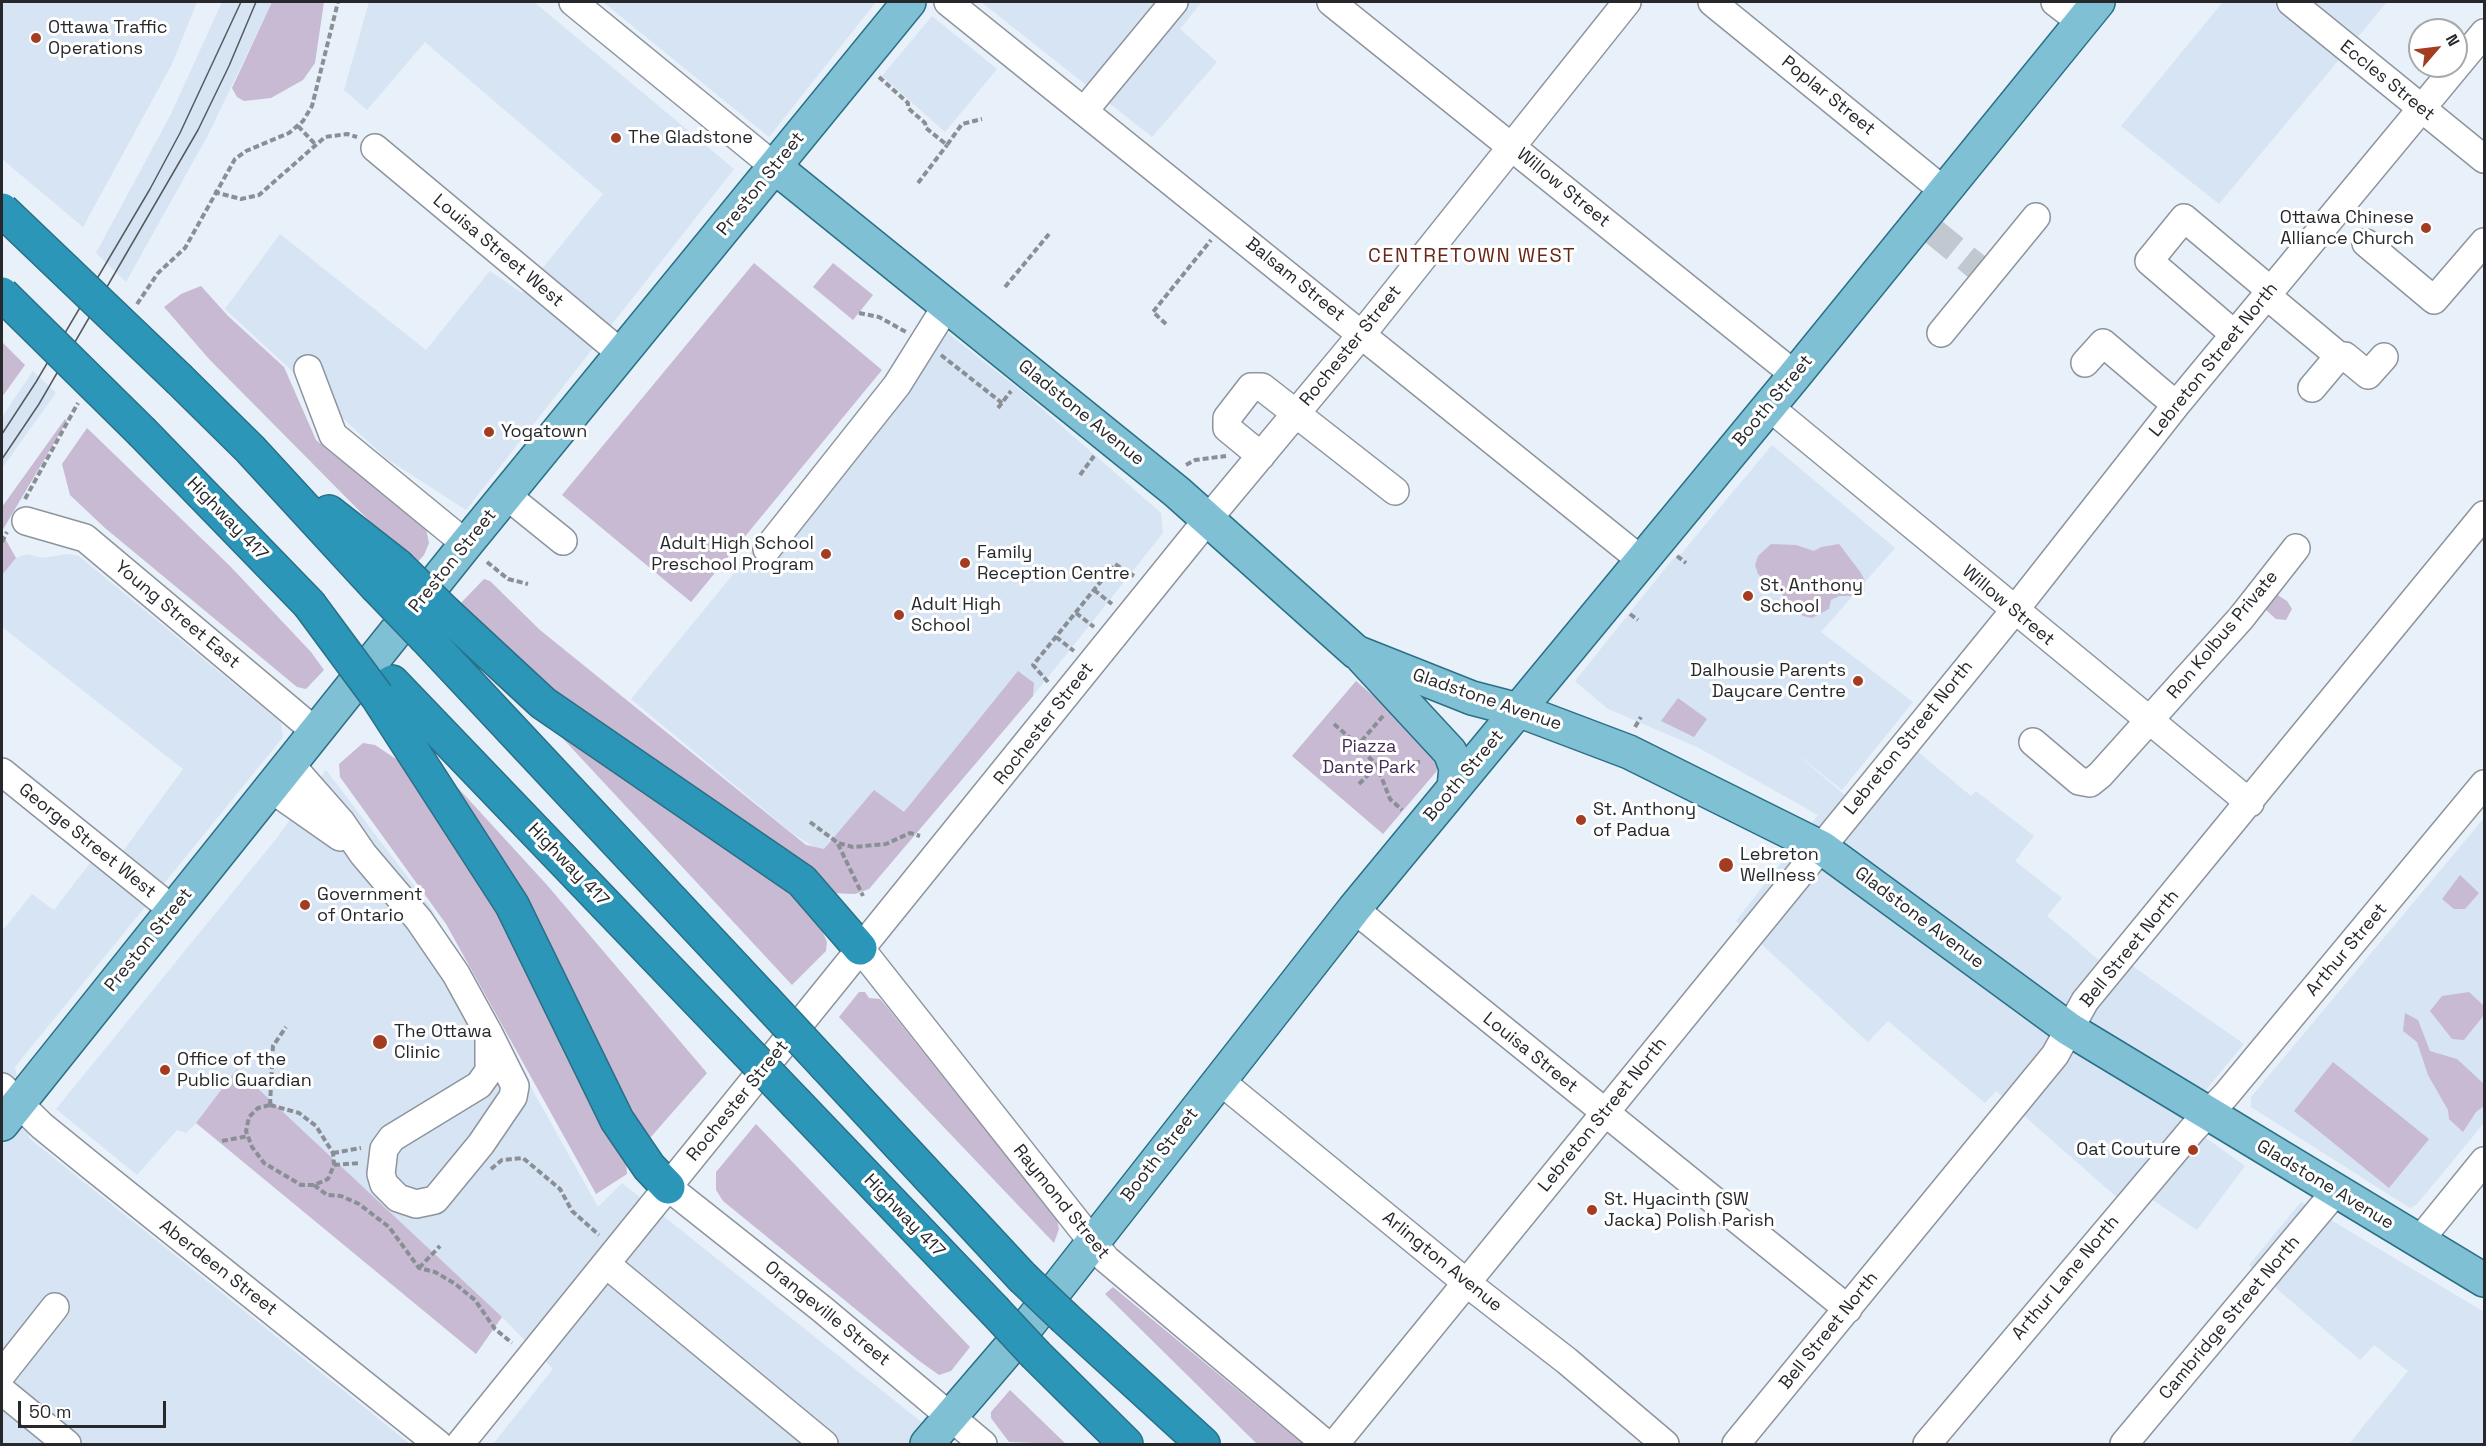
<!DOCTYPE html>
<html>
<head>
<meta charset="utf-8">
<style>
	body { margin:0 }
	#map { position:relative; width:2486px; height:1446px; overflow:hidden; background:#e8f0f9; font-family:"Space Grotesk",sans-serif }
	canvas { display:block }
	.frame { position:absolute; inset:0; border:3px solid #26282c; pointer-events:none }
	.north { position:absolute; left:2408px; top:18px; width:60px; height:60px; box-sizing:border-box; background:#fff; border:2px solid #a8a9ab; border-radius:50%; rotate:62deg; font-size:16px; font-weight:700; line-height:24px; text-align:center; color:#26282c }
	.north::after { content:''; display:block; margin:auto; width:21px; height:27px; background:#a43c22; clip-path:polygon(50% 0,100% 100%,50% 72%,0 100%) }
	.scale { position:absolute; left:18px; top:1401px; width:148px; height:27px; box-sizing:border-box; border:3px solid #26282c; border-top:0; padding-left:8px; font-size:18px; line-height:21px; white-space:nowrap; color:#26282c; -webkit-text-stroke:4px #fff; paint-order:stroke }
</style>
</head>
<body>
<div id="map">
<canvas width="2486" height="1446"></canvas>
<div class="frame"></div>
<div class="north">N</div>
<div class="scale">50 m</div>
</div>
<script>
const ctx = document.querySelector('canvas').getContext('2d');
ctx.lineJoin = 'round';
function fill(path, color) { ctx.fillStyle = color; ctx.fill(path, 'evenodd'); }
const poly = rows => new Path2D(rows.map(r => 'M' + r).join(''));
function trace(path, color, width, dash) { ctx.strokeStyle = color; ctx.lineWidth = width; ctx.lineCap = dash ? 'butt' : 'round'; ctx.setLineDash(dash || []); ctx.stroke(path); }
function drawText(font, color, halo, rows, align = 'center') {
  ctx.font = font + ' "Space Grotesk",sans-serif'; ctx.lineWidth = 6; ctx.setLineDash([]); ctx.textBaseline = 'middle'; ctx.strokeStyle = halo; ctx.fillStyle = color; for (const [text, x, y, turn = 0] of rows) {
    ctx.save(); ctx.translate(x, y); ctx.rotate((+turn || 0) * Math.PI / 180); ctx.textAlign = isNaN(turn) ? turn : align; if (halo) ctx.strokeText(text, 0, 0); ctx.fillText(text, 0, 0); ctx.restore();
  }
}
fill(poly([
	[2,2,197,2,172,64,83,227,2,159],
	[222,2,272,2,208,135,126,282,96,253,171,114],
	[369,2,534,2,734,169,466,510,387,459,225,309,280,234,426,350,490,271,522,293,603,194,425,42,367,110,344,90],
	[603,2,876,2,769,137],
	[981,2,1202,2,1180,29,1217,62,1152,137],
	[2223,2,2387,2,2219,204,2121,126],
	[932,16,997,69,945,132,882,76],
	[925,315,1025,394,1161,513,1163,533,1033,696,873,884,792,833,631,699,893,379],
	[33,371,56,393,2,468,2,417],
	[1772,445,1895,548,1821,632,1913,702,1842,790,1793,751,1867,814,1917,751,1971,796,1976,791,2034,836,2015,861,2062,898,2047,916,2120,978,2131,965,2244,1044,2181,1120,2245,1166,2197,1230,2144,1194,2130,1209,1996,1091,1985,1103,1888,1021,1868,1042,1736,921,1818,815,1697,747,1608,709,1575,681,1672,560,1681,554],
	[27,554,42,558,67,554,79,556,281,723,283,737,15,1067,29,1138,410,1444,2,1444,2,931,32,894,54,910,90,863,124,850,183,769,2,627,2,575,16,558],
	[326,770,429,905,598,1207,622,1183,949,1444,493,1444,553,1369,502,1317,237,1070,196,1123,186,1133,177,1130,137,1175,56,1109,276,839],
	[2484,818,2484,1123,2417,1204,2410,1208,2251,1107,2251,1097],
	[2301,1202,2484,1312,2484,1444,2349,1444,2408,1371,2374,1345,2360,1360,2249,1265]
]), '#d7e4f3');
fill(poly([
	[272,2,324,2,315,63,303,80,271,98,244,101,237,97,232,88],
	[754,263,882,370,691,602,562,495],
	[833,263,873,295,853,320,813,287],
	[201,286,228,316,284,367,316,440,401,508,408,505,423,515,429,543,424,555,414,566,209,359,164,307,181,294],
	[2,342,25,365,2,397],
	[65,419,67,421,2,531,2,507],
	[87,428,230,566,311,652,324,670,306,689,297,687,105,528,70,495,62,464],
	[2,533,16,558,2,575],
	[1771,544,1796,545,1814,551,1821,547,1839,544,1861,573,1865,581,1865,592,1857,596,1839,596,1831,600,1829,609,1812,618,1803,616,1787,606,1780,589,1773,582,1764,580,1758,574,1755,565,1758,556],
	[484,579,490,581,540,630,806,845,824,849,874,790,904,812,1018,671,1034,683,1033,696,869,889,855,894,831,893,583,719,457,607],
	[2276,594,2287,601,2292,609,2286,620,2276,619,2266,610,2265,606],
	[1356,681,1447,759,1383,834,1292,756],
	[1678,698,1707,719,1694,737,1661,721],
	[541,715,752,859,816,916,827,942,826,951,792,985],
	[363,743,375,745,402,763,497,905,626,1160,627,1174,596,1194,446,924,340,777,339,764],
	[459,789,547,885,707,1073,650,1138,622,1101,458,793],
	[2460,875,2479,893,2465,909,2454,909,2442,899],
	[859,992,865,992,869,998,880,999,887,1007,1057,1219,1059,1229,1054,1243,839,1017],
	[2469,992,2484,1006,2484,1015,2464,1040,2452,1039,2430,1011,2442,996],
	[2405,1013,2418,1020,2430,1051,2457,1059,2484,1084,2484,1106,2476,1112,2463,1132,2449,1119,2448,1110,2428,1075,2417,1042,2403,1031],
	[2333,1062,2429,1139,2389,1188,2294,1111],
	[237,1069,502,1317,476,1354,196,1123],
	[756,1124,970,1347,951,1371,939,1375,918,1360,723,1201,716,1190,716,1172],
	[1113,1287,1303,1444,1257,1444,1105,1294],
	[1010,1390,1066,1444,1009,1442,991,1418,991,1412]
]), '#c8bad3');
trace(poly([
	[1934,232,1988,276]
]), '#c1c8d0', 27, [27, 14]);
const minor = poly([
	[573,2,775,167],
	[948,2,1641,560],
	[1331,2,1795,375],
	[1712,2,1944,191],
	[2055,2,2081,22],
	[2291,2,2484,159],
	[1084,111,1174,2],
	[375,148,622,354],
	[2366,243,2434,300,2484,242],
	[2266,295,2339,356,2312,388],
	[1941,333,2036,217],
	[2234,334,2149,261,2184,218,2270,290],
	[2339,356,2345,356,2368,375,2384,357],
	[2085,363,2103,343,2176,405],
	[308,369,333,435,466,544],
	[1768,406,2250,803],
	[1261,456,1227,428,1227,418,1251,387,1262,387,1395,491],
	[506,495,563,541],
	[26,521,85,538,316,732],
	[767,549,897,385,947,305],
	[2033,742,2079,781,2090,783,2100,775,2241,618,2296,548],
	[290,764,341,822,363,854,419,920,456,974,489,1034,515,1086,513,1097,481,1144,435,1200,416,1204,398,1198,384,1184,381,1174,384,1149,392,1138,479,1085,489,1071,489,1034],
	[2,772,173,910],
	[270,788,340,837],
	[1354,909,1848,1309],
	[860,948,1106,1259,1326,1444],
	[1219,1080,1468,1284,1567,1361,1665,1444],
	[2,1087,42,1126,90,1165,438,1444],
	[668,1187,822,1309,983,1444],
	[2419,1241,2484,1161],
	[606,1264,824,1444],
	[2,1374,55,1307],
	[2,1391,67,1444],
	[460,1444,1208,519,1362,334,1627,2],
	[1335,1444,2014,611,2176,405,2484,33],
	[1736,1444,2055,1055,2085,1001,2484,515],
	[1927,1444,2193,1129,2225,1096,2484,784],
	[2124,1444,2336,1191]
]);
const major = poly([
	[775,167,1177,492,1356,652,1472,698,1518,710,1629,752,1822,848,2069,1029,2484,1280],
	[1362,657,1450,752,1456,768,1454,787],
	[2,1124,466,544,909,2],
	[927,1444,1018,1338,1354,909,1795,375,2098,2]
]);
const highway = poly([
	[180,380,250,449,376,586],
	[143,433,309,604],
	[329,512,398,566],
	[447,614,543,703,802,881,860,948],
	[426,638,763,998],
	[392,682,725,1029],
	[377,696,512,905,617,1120,649,1167,668,1187],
	[827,1067,1022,1277],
	[797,1104,994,1310],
	[1065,1318,1203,1444],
	[1036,1355,1126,1444]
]);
trace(minor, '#8d949d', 30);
trace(major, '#297087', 36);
trace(highway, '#297087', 36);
trace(poly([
	[879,77,908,103,908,108,925,123,926,128,947,145,962,124,982,119],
	[298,126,315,144],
	[918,183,947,145],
	[214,192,241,199,259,195,325,137,347,134,357,137],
	[1005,287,1049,234],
	[137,304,158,273,185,248,235,159,246,151,289,133,303,121,312,106,338,2],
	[859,313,879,317,906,332],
	[1166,324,1153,312,1211,240],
	[941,355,1002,403],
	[998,408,1011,391],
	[1186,465,1195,460,1226,456],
	[1080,475,1094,456],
	[25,499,78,403],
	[2,542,7,532],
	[1677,556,1686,563],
	[487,562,508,579,528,584],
	[1094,590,1112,604],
	[1076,613,1094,627],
	[1630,614,1638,620],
	[1056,637,1074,651],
	[1048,682,1033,665,1115,564,1134,576],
	[1383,716,1358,745,1377,766,1390,799,1402,810],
	[1334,724,1358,745],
	[1635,727,1641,717],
	[1359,784,1377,766,1420,762],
	[810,822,838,843,853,847,886,844,910,833,920,836],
	[838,844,863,896],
	[270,1105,299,1113,316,1126,333,1153,334,1165,328,1179,314,1185,301,1185,264,1163,252,1147,246,1131,249,1117,258,1108,270,1105],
	[270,1105,273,1046,286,1027],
	[222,1141,248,1136],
	[333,1153,361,1148],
	[334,1165,360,1163],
	[491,1169,502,1160,523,1158,560,1189,572,1211,599,1235],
	[314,1185,327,1195,341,1196,359,1204,389,1227,419,1268,435,1272,454,1283,475,1300,495,1329,512,1343],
	[419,1268,440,1246]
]), '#8a8f96', 4, [6, 3]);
trace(minor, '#fff', 27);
trace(major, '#80c0d4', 33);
trace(highway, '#2b96b8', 33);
trace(poly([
	[2,434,36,382,150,189,180,133,241,2],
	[2,459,39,404,198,130,229,66,256,2]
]), '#565a5f', 1.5);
const highwayBridge = poly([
	[2,210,180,380],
	[2,294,143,433],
	[398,566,447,614],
	[376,586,426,638],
	[309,604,377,696],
	[763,998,827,1067],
	[725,1029,797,1104],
	[1022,1277,1065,1318],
	[994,1310,1036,1355]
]);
trace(highwayBridge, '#297087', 36, []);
trace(highwayBridge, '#2b96b8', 33);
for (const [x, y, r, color] of [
	[36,38,6,"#a43c22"],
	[616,138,6,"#a43c22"],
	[2426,228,6,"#a43c22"],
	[489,432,6,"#a43c22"],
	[826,554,6,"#a43c22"],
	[965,563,6,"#a43c22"],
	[1748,596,6,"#a43c22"],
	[899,615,6,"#a43c22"],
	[1858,681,6,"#a43c22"],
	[1581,820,6,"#a43c22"],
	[1726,865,8,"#a43c22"],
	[305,905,6,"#a43c22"],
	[380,1042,8,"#a43c22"],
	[165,1070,6,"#a43c22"],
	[2193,1150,6,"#a43c22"],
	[1592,1210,6,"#a43c22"]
]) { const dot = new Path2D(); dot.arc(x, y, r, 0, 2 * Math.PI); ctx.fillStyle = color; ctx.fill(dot); trace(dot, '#fff', 2); }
drawText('18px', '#26282c', '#fff', [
	["Ottawa Traffic",48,28],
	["Operations",48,49],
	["The Gladstone",628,138],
	["Ottawa Chinese",2414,218,"right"],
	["Alliance Church",2414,239,"right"],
	["Yogatown",501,432],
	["Adult High School",814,544,"right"],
	["Preschool Program",814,565,"right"],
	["Family",977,553],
	["Reception Centre",977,574],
	["St. Anthony",1760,586],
	["School",1760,607],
	["Adult High",911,605],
	["School",911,626],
	["Dalhousie Parents",1846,671,"right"],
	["Daycare Centre",1846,692,"right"],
	["St. Anthony",1593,810],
	["of Padua",1593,831],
	["Lebreton",1740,855],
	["Wellness",1740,876],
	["Government",317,895],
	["of Ontario",317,916],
	["The Ottawa",394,1032],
	["Clinic",394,1053],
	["Office of the",177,1060],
	["Public Guardian",177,1081],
	["Oat Couture",2181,1150,"right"],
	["St. Hyacinth (SW",1604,1200],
	["Jacka) Polish Parish",1604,1221]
], 'left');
drawText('18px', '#26282c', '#fff', [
	["Eccles Street",2387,81,39],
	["Poplar Street",1828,96,39],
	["Preston Street",761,184,-51],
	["Willow Street",1563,188,39],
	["Louisa Street West",498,251,40],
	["Balsam Street",1295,280,39],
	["Rochester Street",1351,346,-51],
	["Lebreton Street North",2214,360,-51],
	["Booth Street",1773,401,-50],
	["Gladstone Avenue",1081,413,39],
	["Highway 417",227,519,46],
	["Preston Street",453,561,-51],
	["Willow Street",2008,606,40],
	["Young Street East",177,615,40],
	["Ron Kolbus Private",2223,635,-50],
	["Gladstone Avenue",1487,700,19],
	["Rochester Street",1044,724,-52],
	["Lebreton Street North",1909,738,-51],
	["Booth Street",1464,776,-50],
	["George Street West",87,841,39],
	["Highway 417",568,865,46],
	["Gladstone Avenue",1919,918,37],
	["Preston Street",149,940,-51],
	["Bell Street North",2130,949,-51],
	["Arthur Street",2347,950,-50],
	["Louisa Street",1530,1053,39],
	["Rochester Street",738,1101,-51],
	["Lebreton Street North",1603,1115,-51],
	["Booth Street",1160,1155,-52],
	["Gladstone Avenue",2325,1185,31],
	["Raymond Street",1061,1202,51],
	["Highway 417",904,1216,46],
	["Arlington Avenue",1442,1262,39],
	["Aberdeen Street",218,1268,38],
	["Arthur Lane North",2066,1278,-50],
	["Orangeville Street",827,1314,39],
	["Cambridge Street North",2230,1318,-50],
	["Bell Street North",1829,1331,-51]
]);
drawText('18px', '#442d54', '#fff', [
	["Piazza",1369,747],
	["Dante Park",1369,768]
]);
ctx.letterSpacing = '1.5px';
drawText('20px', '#692616', '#fff', [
	["CENTRETOWN WEST",1472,257]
]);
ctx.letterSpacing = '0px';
</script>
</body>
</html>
